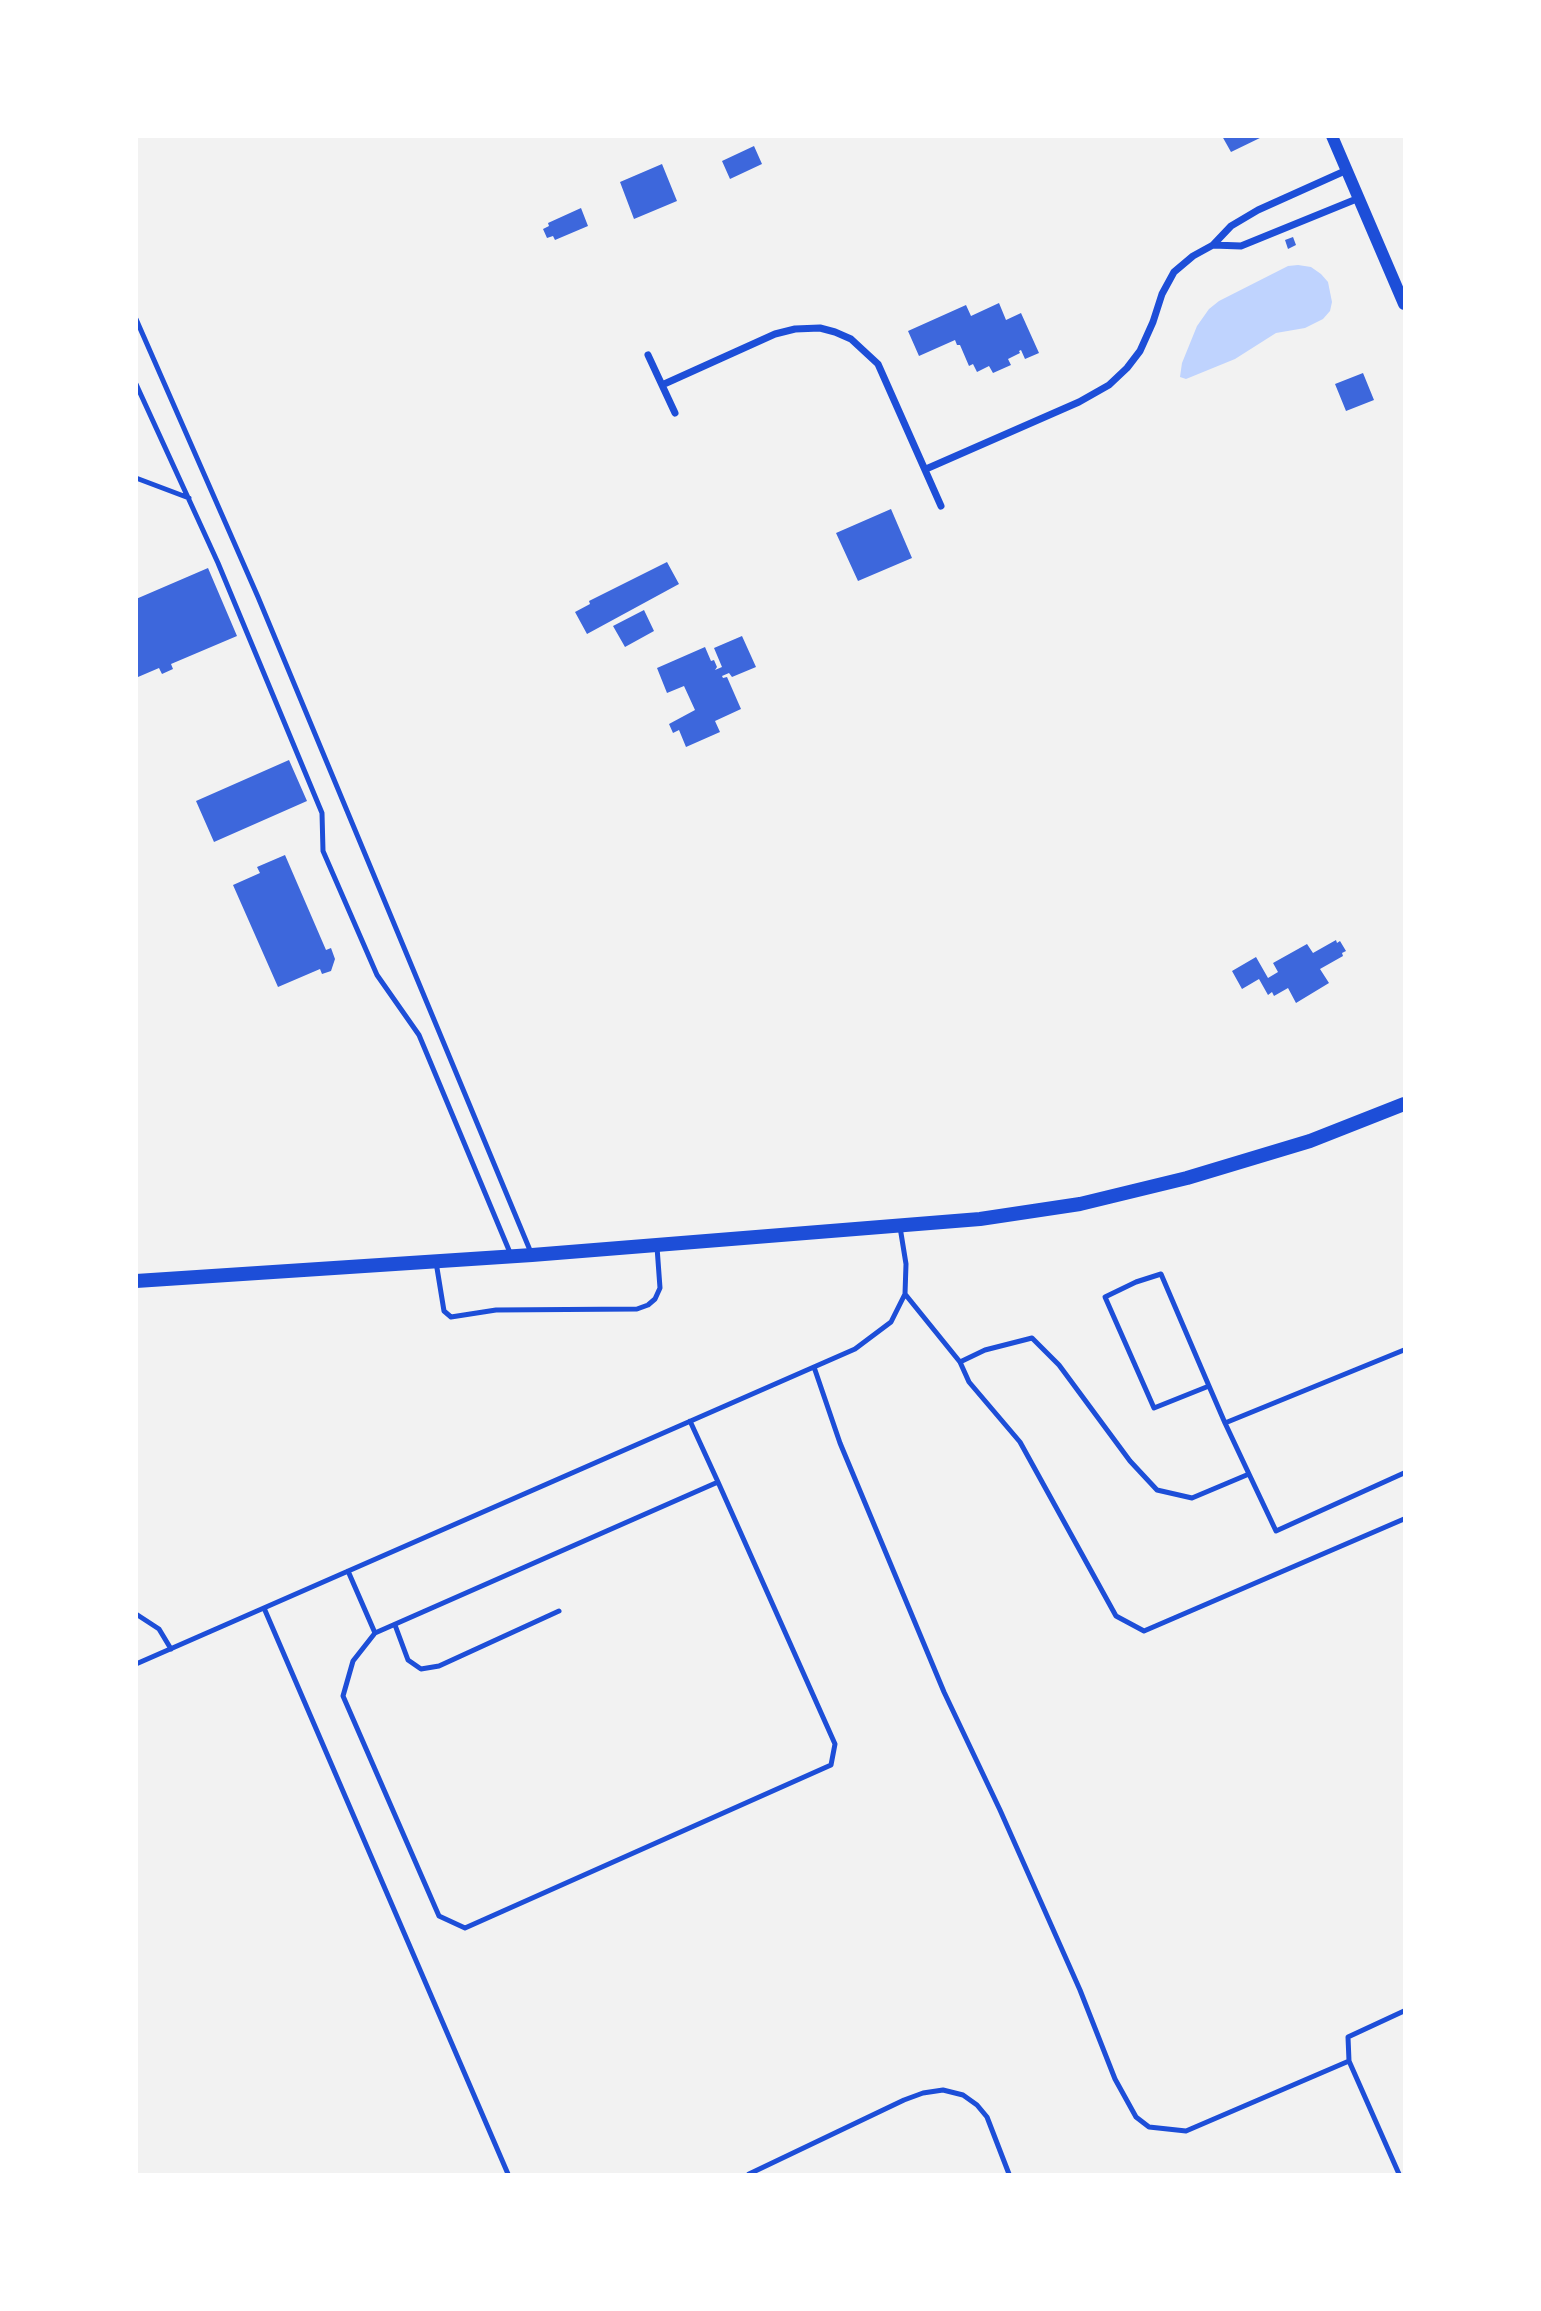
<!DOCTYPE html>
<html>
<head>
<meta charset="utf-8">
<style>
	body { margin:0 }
	#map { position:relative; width:1541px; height:2311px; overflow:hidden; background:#f2f2f2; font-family:"Fira Sans",sans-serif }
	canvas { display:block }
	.frame { position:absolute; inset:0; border:138px solid #fff; pointer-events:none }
</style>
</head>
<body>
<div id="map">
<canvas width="1541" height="2311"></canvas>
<div class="frame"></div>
</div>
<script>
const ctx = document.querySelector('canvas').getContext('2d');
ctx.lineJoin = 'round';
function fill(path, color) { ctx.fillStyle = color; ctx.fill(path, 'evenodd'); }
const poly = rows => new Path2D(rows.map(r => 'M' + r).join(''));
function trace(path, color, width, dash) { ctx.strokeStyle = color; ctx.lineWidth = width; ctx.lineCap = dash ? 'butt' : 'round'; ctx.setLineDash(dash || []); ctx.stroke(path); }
fill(poly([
	[1298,265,1311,267,1321,274,1328,282,1332,302,1330,311,1323,319,1305,328,1276,333,1235,359,1186,379,1180,377,1182,363,1197,326,1209,309,1219,301,1288,266]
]), '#bfd3fe');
fill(poly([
	[1222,136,1264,136,1231,152],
	[754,146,762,164,730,179,722,161],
	[662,164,677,201,634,219,620,182],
	[581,208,588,226,555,240,553,236,547,238,543,229,549,226,548,223],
	[1293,237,1296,245,1288,249,1285,240],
	[999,303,1006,320,1021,313,1039,353,1025,359,1021,350,1019,351,1020,353,1008,359,1011,365,993,373,989,366,977,372,973,364,969,366,960,345,957,345,955,340,919,356,908,331,966,305,971,316],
	[1363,373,1374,400,1346,411,1335,384],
	[891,509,912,558,858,581,836,533],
	[667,562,679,584,587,634,575,612,590,604,589,601],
	[208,568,237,636,171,664,173,669,162,674,159,668,138,677,136,599],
	[644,610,654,631,625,647,613,626],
	[742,636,756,667,732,677,729,673,722,676,723,678,727,677,741,709,715,721,720,732,686,747,679,730,673,733,669,724,695,710,684,686,667,693,657,668,705,647,711,661,714,660,717,667,715,670,722,667,714,648],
	[289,760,307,801,214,842,196,801],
	[285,855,326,950,331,948,335,959,331,971,322,974,320,969,278,987,233,885,260,873,257,867],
	[1336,940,1337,943,1340,941,1346,951,1342,953,1343,956,1320,969,1329,983,1296,1003,1288,988,1274,996,1272,992,1268,995,1259,979,1242,989,1232,971,1256,957,1268,978,1278,972,1273,963,1307,944,1313,953]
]), '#3d67dc');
trace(poly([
	[136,319,258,597,532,1255],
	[136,384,218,563,322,813,323,851,377,975,419,1035,511,1255],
	[136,478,189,498],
	[436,1262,444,1311,451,1317,496,1310,637,1309,648,1305,655,1299,660,1288,657,1247],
	[905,1294,960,1362,985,1350,1032,1338,1059,1365,1130,1461,1157,1490,1192,1498,1249,1474,1276,1531,1404,1473],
	[960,1362,969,1382,1020,1442,1116,1616,1144,1631,1404,1519],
	[814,1367,840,1443,944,1692,1000,1810,1080,1990,1115,2079,1136,2117,1149,2127,1186,2131,1349,2061],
	[1209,1386,1154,1408,1105,1297,1136,1282,1161,1274,1209,1386,1225,1423],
	[690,1421,718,1482,835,1744,831,1765,465,1928,439,1916,343,1696,353,1661,375,1633,718,1482],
	[1249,1474,1225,1423,1404,1350],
	[348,1571,375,1633],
	[264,1608,508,2174],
	[136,1614,159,1629,171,1649],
	[395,1625,408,1660,421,1669,439,1666,559,1611],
	[136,1664,855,1349,891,1322,905,1294,906,1264,900,1227],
	[749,2174,904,2100,923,2093,943,2090,963,2095,977,2105,987,2117,1009,2174],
	[1399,2174,1349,2061,1348,2037,1404,2011]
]), '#1d4ed8', 5);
trace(poly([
	[1347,170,1258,210,1231,226,1213,245,1241,246,1359,198],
	[648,355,675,413],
	[662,385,775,334,795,329,820,328,835,332,851,339,878,364,941,506],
	[926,469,1079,402,1109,385,1127,368,1140,351,1153,322,1162,294,1174,272,1193,256,1213,245]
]), '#1d4ed8', 7);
trace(poly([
	[1332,136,1404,304]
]), '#1d4ed8', 12);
trace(poly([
	[136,1281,532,1255,980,1219,1080,1204,1187,1178,1310,1141,1404,1104]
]), '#1d4ed8', 14);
</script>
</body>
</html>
